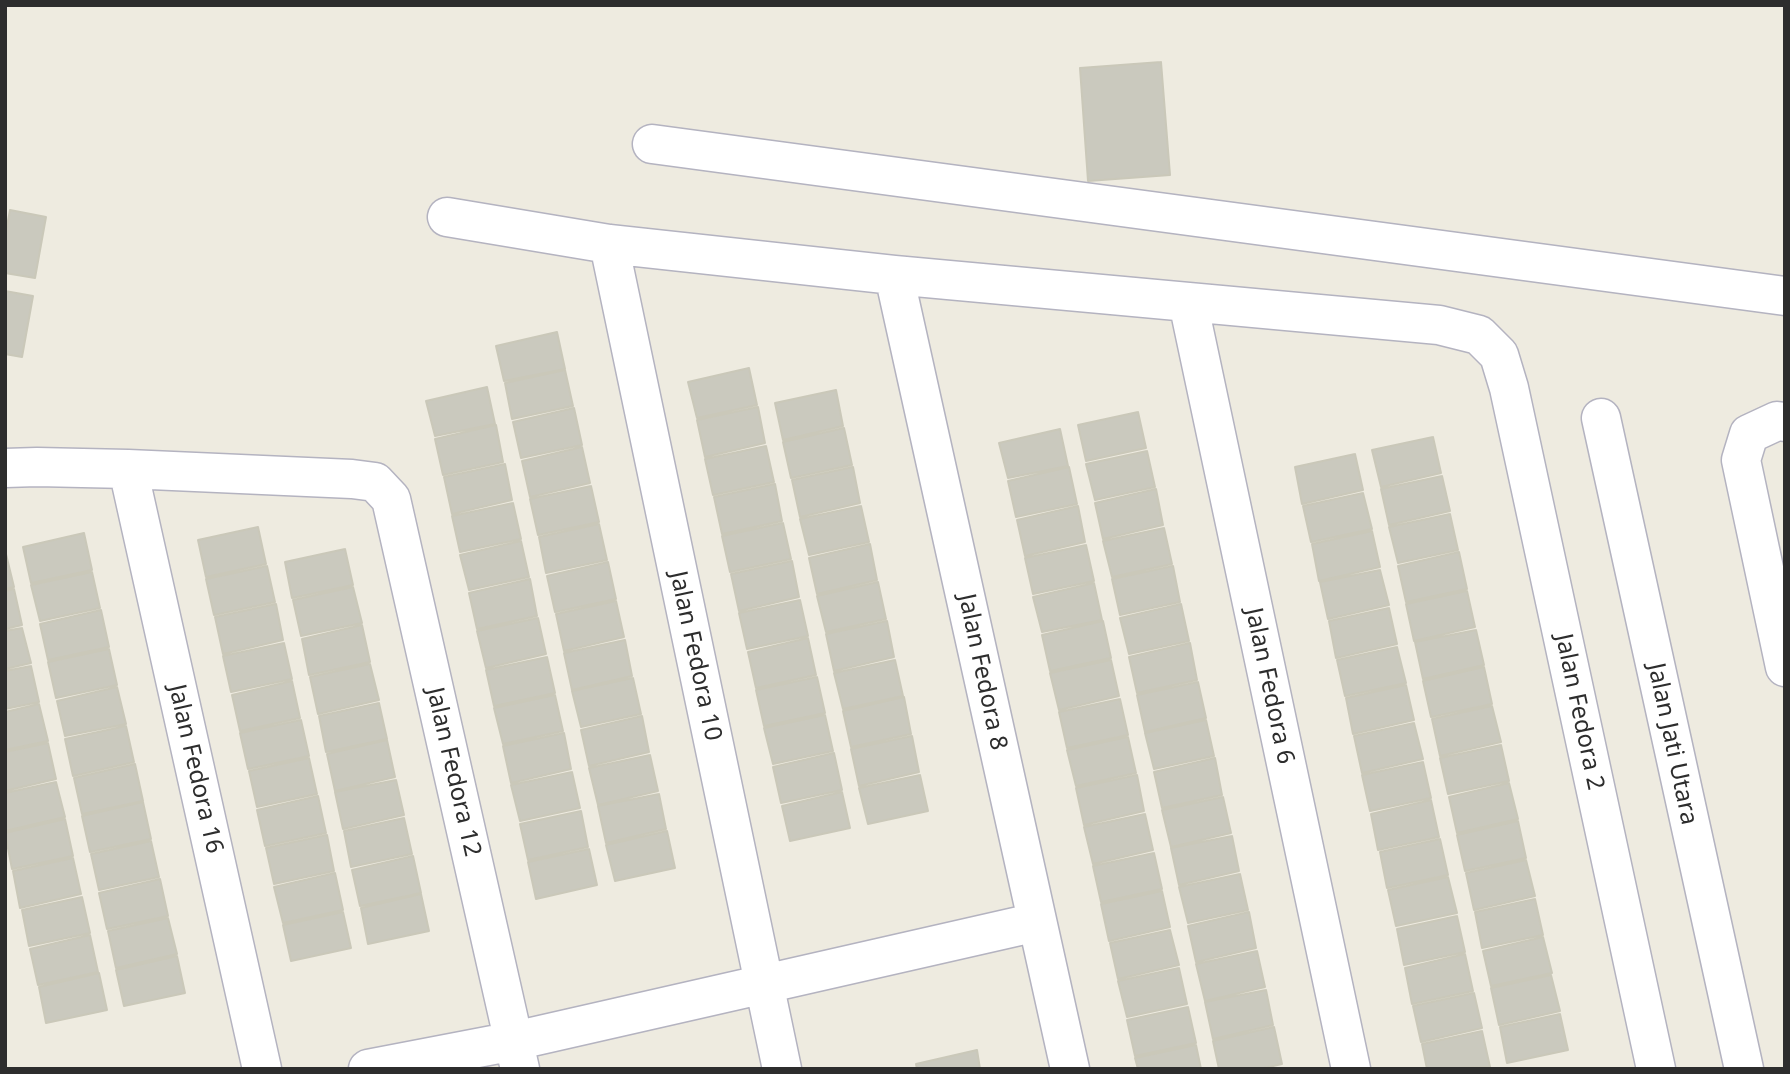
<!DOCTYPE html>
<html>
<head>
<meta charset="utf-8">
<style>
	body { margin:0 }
	#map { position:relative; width:1790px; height:1074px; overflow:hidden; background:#eeebe0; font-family:"Noto Sans",sans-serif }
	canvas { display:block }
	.frame { position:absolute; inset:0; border:7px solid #2d2d2d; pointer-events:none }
</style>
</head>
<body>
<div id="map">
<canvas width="1790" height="1074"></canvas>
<div class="frame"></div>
</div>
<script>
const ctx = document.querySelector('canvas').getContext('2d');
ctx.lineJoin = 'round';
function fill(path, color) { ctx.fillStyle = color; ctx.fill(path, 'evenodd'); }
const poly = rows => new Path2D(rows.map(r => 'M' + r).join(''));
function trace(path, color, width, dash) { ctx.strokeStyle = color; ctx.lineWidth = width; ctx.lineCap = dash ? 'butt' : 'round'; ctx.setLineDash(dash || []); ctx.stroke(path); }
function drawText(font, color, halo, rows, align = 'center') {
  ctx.font = font + ' "Noto Sans",sans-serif'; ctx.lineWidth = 5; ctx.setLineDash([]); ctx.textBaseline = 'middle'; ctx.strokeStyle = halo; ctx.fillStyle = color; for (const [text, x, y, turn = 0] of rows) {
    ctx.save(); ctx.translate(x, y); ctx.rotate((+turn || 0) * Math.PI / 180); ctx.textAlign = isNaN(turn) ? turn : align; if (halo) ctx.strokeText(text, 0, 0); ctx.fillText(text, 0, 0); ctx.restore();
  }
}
const building = poly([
	[1161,62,1170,175,1088,181,1080,68,1161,62],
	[10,210,46,217,35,278,5,273,5,237,10,210],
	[5,291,33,296,22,357,5,354,5,291],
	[557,332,565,369,504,381,496,346,557,332],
	[749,368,757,405,697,418,688,382,749,368],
	[565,370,573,406,512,419,505,383,565,370],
	[487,387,495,424,435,436,426,401,487,387],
	[836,390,843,426,783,440,775,403,836,390],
	[758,407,765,443,705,457,697,420,758,407],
	[574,408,582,445,521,458,513,422,574,408],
	[1138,412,1146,448,1086,461,1078,425,1138,412],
	[496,425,503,462,443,475,435,439,496,425],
	[844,428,852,465,791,478,783,442,844,428],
	[1060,429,1068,466,1008,478,999,443,1060,429],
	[1433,437,1441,473,1381,487,1372,450,1433,437],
	[766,446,774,482,713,495,705,459,766,446],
	[582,447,590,483,530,497,522,461,582,447],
	[1147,451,1155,487,1095,500,1086,464,1147,451],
	[1355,454,1363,490,1302,504,1295,467,1355,454],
	[505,464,512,500,452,514,444,477,505,464],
	[853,467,860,503,800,517,792,480,853,467],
	[1069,467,1077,504,1016,517,1008,481,1069,467],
	[1442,476,1450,511,1389,525,1381,489,1442,476],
	[775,484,782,521,722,534,714,497,775,484],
	[591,486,599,522,538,535,530,499,591,486],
	[1156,489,1163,525,1103,539,1095,503,1156,489],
	[1363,493,1372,529,1311,542,1303,506,1363,493],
	[513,503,521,539,460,552,452,516,513,503],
	[861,506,869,542,809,555,800,519,861,506],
	[1078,506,1085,542,1025,556,1017,520,1078,506],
	[1450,514,1458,550,1398,563,1389,527,1450,514],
	[783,523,791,559,730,572,722,536,783,523],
	[599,524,607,560,546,573,539,537,599,524],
	[258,527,266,564,206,577,198,540,258,527],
	[1164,528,1172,564,1112,577,1103,541,1164,528],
	[1372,531,1380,567,1319,581,1312,544,1372,531],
	[84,533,92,570,31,583,23,547,84,533],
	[521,541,529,577,469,590,460,555,521,541],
	[870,544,877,580,817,594,809,558,870,544],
	[1086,545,1094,581,1033,594,1025,558,1086,545],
	[345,549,353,585,292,598,285,562,345,549],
	[5,550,14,587,5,589,5,550],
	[1459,552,1467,589,1406,602,1398,566,1459,552],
	[792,561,799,597,739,611,731,574,792,561],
	[608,562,616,599,555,612,547,576,608,562],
	[267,566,275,602,214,615,206,579,267,566],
	[1173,566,1180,602,1120,615,1112,579,1173,566],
	[1380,570,1389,605,1328,619,1320,582,1380,570],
	[92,572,100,608,40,621,31,585,92,572],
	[530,579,537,616,477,629,469,593,530,579],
	[878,582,886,619,826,632,817,596,878,582],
	[1094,583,1102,620,1042,632,1033,597,1094,583],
	[353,587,362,623,301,636,293,600,353,587],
	[14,589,22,625,5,629,5,591,14,589],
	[1467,591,1475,627,1414,641,1406,604,1467,591],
	[800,600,808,636,747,649,739,613,800,600],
	[616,601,624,637,564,651,556,614,616,601],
	[276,604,283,640,223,654,215,617,276,604],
	[1181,604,1189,641,1129,654,1120,618,1181,604],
	[1389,608,1397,644,1336,658,1329,621,1389,608],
	[101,610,109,647,48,660,40,624,101,610],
	[538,618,546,654,486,668,477,631,538,618],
	[887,621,894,657,834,671,826,634,887,621],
	[1103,621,1111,658,1050,671,1042,635,1103,621],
	[362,625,370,662,309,675,302,639,362,625],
	[22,628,31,663,5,669,5,631,22,628],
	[1476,630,1484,665,1423,679,1415,642,1476,630],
	[808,638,816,675,756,688,748,652,808,638],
	[625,640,632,676,572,690,564,653,625,640],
	[284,643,292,679,231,692,223,656,284,643],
	[1190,643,1197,680,1137,693,1129,657,1190,643],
	[1397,647,1406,683,1345,696,1337,660,1397,647],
	[109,649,117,685,56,698,48,662,109,649],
	[547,657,555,693,494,706,486,670,547,657],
	[895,660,903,696,843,709,834,673,895,660],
	[1111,660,1119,696,1059,710,1050,673,1111,660],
	[370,664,379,700,318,714,310,677,370,664],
	[31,666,39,702,5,709,5,671,31,666],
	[1484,667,1492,704,1431,717,1423,681,1484,667],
	[817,677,825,713,764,726,756,690,817,677],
	[633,678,641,714,581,727,572,691,633,678],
	[292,681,300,718,240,731,232,695,292,681],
	[1198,682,1206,718,1145,732,1137,695,1198,682],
	[1406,685,1414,720,1353,734,1346,698,1406,685],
	[117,687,126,724,65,736,57,701,117,687],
	[555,695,563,731,503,744,494,708,555,695],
	[904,697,911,734,851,747,843,711,904,697],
	[1120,699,1128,735,1067,748,1059,712,1120,699],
	[379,703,387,739,326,752,319,716,379,703],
	[39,704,48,741,5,750,5,712,39,704],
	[1492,706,1501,742,1440,756,1432,719,1492,706],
	[825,715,833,751,773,764,764,728,825,715],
	[642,716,649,752,589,766,581,730,642,716],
	[301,720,309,756,248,769,240,733,301,720],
	[1206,720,1214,756,1154,769,1145,733,1206,720],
	[1414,723,1423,759,1362,773,1354,736,1414,723],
	[126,726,134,762,73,776,65,739,126,726],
	[564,733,571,769,511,783,503,746,564,733],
	[912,736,919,772,859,786,851,749,912,736],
	[1128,737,1136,773,1076,786,1067,750,1128,737],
	[387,740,395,777,335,791,327,754,387,740],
	[48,743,56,779,5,791,5,752,48,743],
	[1501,745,1509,781,1448,794,1440,758,1501,745],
	[834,753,842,790,781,803,773,767,834,753],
	[650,755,658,791,598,805,589,768,650,755],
	[309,758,317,794,257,807,249,771,309,758],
	[1215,758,1222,795,1162,808,1154,772,1215,758],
	[1423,762,1431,798,1370,811,1362,775,1423,762],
	[135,764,143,801,82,814,74,778,135,764],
	[572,772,580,808,520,821,511,785,572,772],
	[920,775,928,811,868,824,859,788,920,775],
	[1137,775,1144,811,1084,825,1076,788,1137,775],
	[396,780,404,815,343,829,335,792,396,780],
	[56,782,65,817,5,831,5,793,56,782],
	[1509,783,1518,819,1457,833,1449,797,1509,783],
	[842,792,850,828,790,841,782,806,842,792],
	[659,794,666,829,606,843,598,806,659,794],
	[318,796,326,833,265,846,257,810,318,796],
	[1223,797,1231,833,1171,847,1162,810,1223,797],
	[1431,800,1439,837,1378,850,1371,814,1431,800],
	[143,802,151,839,90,852,82,816,143,802],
	[581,811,588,847,528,860,520,824,581,811],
	[1145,814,1153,850,1093,864,1084,827,1145,814],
	[404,818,412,854,351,867,344,831,404,818],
	[65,819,73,856,12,869,5,833,65,819],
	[1518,821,1526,858,1465,871,1457,835,1518,821],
	[667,831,675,868,615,881,606,845,667,831],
	[327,835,334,871,274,884,266,848,327,835],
	[1232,836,1239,871,1179,885,1171,848,1232,836],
	[1440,839,1448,875,1387,888,1380,852,1440,839],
	[151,841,159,877,99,890,91,854,151,841],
	[589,849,597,885,536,899,528,862,589,849],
	[1154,853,1162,889,1101,902,1093,866,1154,853],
	[413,856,421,893,360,906,352,870,413,856],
	[73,858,81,894,20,908,13,871,73,858],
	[1526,860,1535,896,1474,910,1466,873,1526,860],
	[335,873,343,910,283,923,274,887,335,873],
	[1240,874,1248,910,1188,923,1179,887,1240,874],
	[1448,877,1457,913,1396,926,1388,890,1448,877],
	[160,879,168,916,107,929,99,893,160,879],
	[1162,891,1170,927,1109,941,1101,904,1162,891],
	[421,894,429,931,368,944,361,908,421,894],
	[82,897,90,933,29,946,22,910,82,897],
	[1535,899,1543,935,1482,948,1475,912,1535,899],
	[343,912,351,948,291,961,283,925,343,912],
	[1249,912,1256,948,1196,962,1188,926,1249,912],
	[1457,916,1465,952,1404,965,1397,929,1457,916],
	[168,918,177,954,116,968,108,931,168,918],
	[1170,930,1179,965,1118,979,1110,943,1170,930],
	[90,935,98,972,38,985,30,949,90,935],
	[1543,937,1552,973,1491,986,1483,951,1543,937],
	[1257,951,1265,987,1205,1001,1196,964,1257,951],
	[1465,954,1473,991,1412,1004,1405,968,1465,954],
	[177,956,185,993,124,1006,116,970,177,956],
	[1179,968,1187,1004,1127,1017,1118,981,1179,968],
	[99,973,107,1010,46,1023,39,987,99,973],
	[1551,975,1560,1011,1499,1025,1491,988,1551,975],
	[1266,990,1273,1025,1213,1039,1205,1002,1266,990],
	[1474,993,1482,1028,1421,1042,1413,1006,1474,993],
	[1188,1007,1196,1043,1135,1056,1127,1020,1188,1007],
	[1560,1014,1568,1050,1507,1063,1500,1027,1560,1014],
	[1274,1027,1282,1064,1260,1069,1219,1069,1213,1041,1274,1027],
	[1482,1031,1490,1067,1427,1069,1422,1044,1482,1031],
	[1196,1045,1201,1069,1138,1069,1135,1058,1196,1045],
	[977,1050,980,1069,917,1069,916,1064,977,1050]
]);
fill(building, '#cac9be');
trace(building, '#cac8b9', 2);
const minor = poly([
	[652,144,1785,296],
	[447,217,609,244,894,275,1439,325,1479,335,1499,355,1509,388,1656,1069],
	[609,244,782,1069],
	[894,275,1070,1069],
	[1188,302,1351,1069],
	[1601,418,1744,1069],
	[1785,422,1777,421,1749,434,1741,460,1785,667],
	[5,468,37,467,128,469,352,479,375,482,391,499,520,1069],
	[128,469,262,1069],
	[368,1069,514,1041,1037,922]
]);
trace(minor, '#b4b3c0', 41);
trace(minor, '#fff', 38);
drawText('24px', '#2d2d2d', '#fff', [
	["Jalan Fedora 10",695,656,78],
	["Jalan Fedora 8",982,672,78],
	["Jalan Fedora 6",1269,686,78],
	["Jalan Fedora 2",1579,712,78],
	["Jalan Jati Utara",1672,744,78],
	["Jalan Fedora 16",195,769,77],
	["Jalan Fedora 12",453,772,77]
]);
</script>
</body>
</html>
